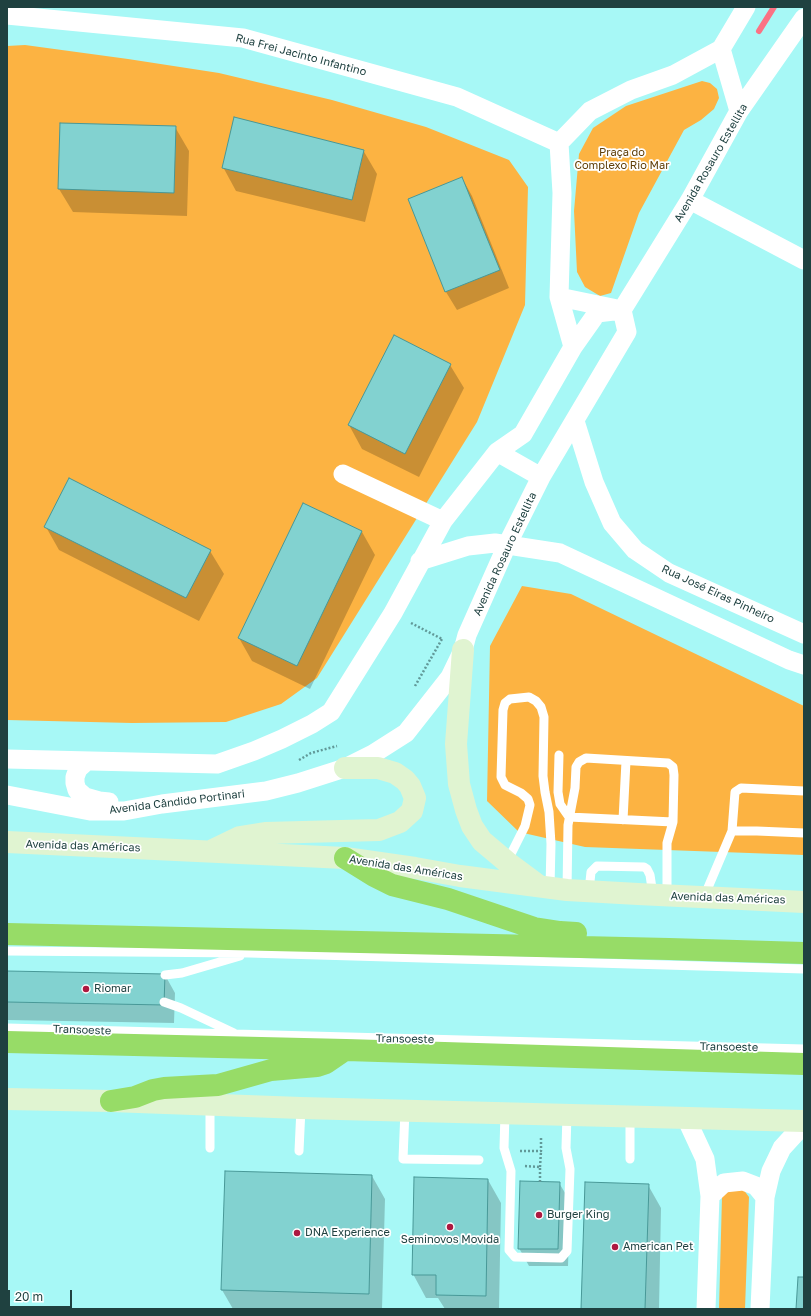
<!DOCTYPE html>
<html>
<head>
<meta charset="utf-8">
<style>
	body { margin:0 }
	#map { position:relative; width:811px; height:1316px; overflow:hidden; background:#a7f8f6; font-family:"Golos Text",sans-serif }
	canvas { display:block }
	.frame { position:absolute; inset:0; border:8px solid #1f4140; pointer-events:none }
	.scale { position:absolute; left:8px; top:1290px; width:64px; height:18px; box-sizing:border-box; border:2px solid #1f4140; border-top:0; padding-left:5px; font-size:12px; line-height:14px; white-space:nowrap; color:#1f4140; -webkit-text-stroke:3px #fff; paint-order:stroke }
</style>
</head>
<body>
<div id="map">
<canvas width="811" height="1316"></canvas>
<div class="frame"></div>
<div class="scale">20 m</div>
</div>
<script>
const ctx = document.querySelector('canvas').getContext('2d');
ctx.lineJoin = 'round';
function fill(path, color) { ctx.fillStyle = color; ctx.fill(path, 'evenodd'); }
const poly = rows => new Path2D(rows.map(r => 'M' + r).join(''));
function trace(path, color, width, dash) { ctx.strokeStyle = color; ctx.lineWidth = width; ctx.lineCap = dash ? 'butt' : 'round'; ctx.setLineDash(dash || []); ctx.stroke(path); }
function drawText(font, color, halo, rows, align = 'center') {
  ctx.font = font + ' "Golos Text",sans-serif'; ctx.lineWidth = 3.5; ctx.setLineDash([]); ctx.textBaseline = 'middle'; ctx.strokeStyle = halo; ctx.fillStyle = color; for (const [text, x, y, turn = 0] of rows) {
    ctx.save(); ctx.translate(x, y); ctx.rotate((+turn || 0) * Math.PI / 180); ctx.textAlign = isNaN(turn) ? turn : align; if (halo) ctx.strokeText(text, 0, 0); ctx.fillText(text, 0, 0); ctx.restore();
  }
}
fill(poly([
	[25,45,128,59,219,73,332,100,426,127,509,160,528,187,525,305,477,422,317,678,281,704,226,722,132,723,7,720,7,46],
	[702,81,710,83,717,89,719,98,714,109,701,120,684,130,639,213,611,293,600,296,585,287,577,272,574,211,579,154,593,128,626,106],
	[522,586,571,594,804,706,804,855,585,847,519,832,487,801,490,646],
	[727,1189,743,1189,749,1197,745,1309,719,1309,722,1197]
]), '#fcb342');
fill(poly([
	[61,124,175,127,189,151,187,216,73,212,59,189],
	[363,150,377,174,365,222,236,191,223,167],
	[462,178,472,196,509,288,457,310,446,292,409,199],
	[450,365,464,388,419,477,362,449,349,425],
	[304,504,362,532,375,555,310,689,252,661,239,638],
	[46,527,210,551,224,574,199,621,59,550],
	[7,972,165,975,175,993,174,1023,7,1020],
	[372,1176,385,1199,382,1309,233,1309,222,1290],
	[488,1180,501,1203,499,1309,445,1309,438,1298,426,1298,413,1274],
	[559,1183,570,1201,568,1266,529,1266,519,1248],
	[648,1185,661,1208,659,1309,582,1309]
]), '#0003');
trace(poly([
	[759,31,774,7]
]), '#fb7284', 6);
const building = poly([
	[234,117,364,150,352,200,222,168,234,117],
	[60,123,176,126,174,193,58,189,60,123],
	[462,177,500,270,445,292,408,199,462,177],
	[394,335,451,364,405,454,348,425,394,335],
	[69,478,211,550,186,598,44,527,69,478],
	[303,503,362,531,297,666,238,638,303,503],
	[7,971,165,974,164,1005,7,1002,7,971],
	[225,1171,372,1175,369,1294,221,1290,225,1171],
	[414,1177,488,1179,486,1296,436,1295,436,1275,412,1275,414,1177],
	[520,1181,560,1182,558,1249,518,1249,520,1181],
	[585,1182,649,1184,645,1309,581,1309,585,1182],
	[798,1277,804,1277,804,1309,796,1309,798,1277]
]);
fill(building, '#82d2d0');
trace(building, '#489897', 1);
trace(poly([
	[411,623,442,639],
	[415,686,442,639],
	[299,760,311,753,337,746],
	[520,1151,541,1151,541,1138],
	[525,1166,540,1167,540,1182],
	[540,1167,541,1151]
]), '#619998', 2.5, [2, 2]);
trace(poly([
	[559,755,558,792,560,804,569,817,673,822],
	[623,820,626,761],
	[732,831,735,792,741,788,804,791],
	[507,862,525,826,530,805,528,799,521,793,505,785,501,777,503,710,505,703,510,699,529,697,536,701,541,707,544,717,543,776,545,792,549,812,551,844,550,888],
	[567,890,568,825,575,788,576,767,579,762,586,758,668,763,673,767,674,775,673,822,667,843,667,896],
	[589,891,591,872,597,866,644,867,647,869,650,875,653,895],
	[704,897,732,831,757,831,804,833],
	[7,951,249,953,804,969],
	[165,975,182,973,240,956],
	[164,1002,181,1008,234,1033],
	[7,1028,804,1049],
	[210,1105,210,1148],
	[405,1110,403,1159,479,1160],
	[505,1113,504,1148,511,1171,509,1250,515,1257,561,1258,567,1251,570,1169,566,1148,567,1114],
	[299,1151,301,1108],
	[630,1159,630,1116]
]), '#fff', 9);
trace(poly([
	[7,15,243,38,457,97,559,143],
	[721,49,739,111],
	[690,200,804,260],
	[559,297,622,310,690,200,739,111,804,18],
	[573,347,559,297,562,193,559,143,590,111,631,90,673,75,721,49,746,7],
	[575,421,594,482,612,523,635,550,669,573,804,634],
	[497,452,541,477],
	[343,474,443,521],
	[420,561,468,546,495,543,560,553,789,660,804,665],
	[7,759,217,764,254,751,282,739,312,724,331,712,393,613,443,521,497,452,523,434,573,347,597,313,622,310,627,332,541,477,507,545,467,635,463,650,450,677,406,733,373,754,345,768,298,783,266,791,162,804,124,811,90,811,7,795],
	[87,761,78,769,75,777,75,783,77,790,85,797,99,801,109,802],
	[686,1118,705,1159,710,1196,706,1309],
	[710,1196,724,1183,743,1181,756,1186,765,1197],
	[760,1309,765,1197,771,1171,782,1148,804,1124]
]), '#fff', 19);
trace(poly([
	[463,650,456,744,459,784,466,810,472,826,482,841,507,862,538,885],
	[7,842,345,858,415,868,460,876,567,890,638,894,804,902],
	[213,850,240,837,265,833,379,830,400,822,412,811,415,798,410,786,405,780,395,773,378,768,345,768],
	[7,1099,111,1101,301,1108,804,1121]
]), '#e0f4d1', 22);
trace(poly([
	[345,858,374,876,392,885,448,899,534,928,560,932,576,933],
	[7,934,669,949,804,953],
	[7,1042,346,1050,804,1064],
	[111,1101,135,1097,153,1090,164,1088,218,1085,271,1070,317,1066,326,1063,345,1050]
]), '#97dc67', 22);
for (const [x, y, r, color] of [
	[86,989,4,"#ad1940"],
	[539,1215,4,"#ad1940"],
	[450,1227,4,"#ad1940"],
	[297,1233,4,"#ad1940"],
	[615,1247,4,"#ad1940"]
]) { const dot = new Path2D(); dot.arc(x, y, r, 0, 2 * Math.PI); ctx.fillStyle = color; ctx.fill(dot); trace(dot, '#fff', 1.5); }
drawText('11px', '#1f4140', '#fff', [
	["Rua Frei Jacinto Infantino",301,55,15],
	["Avenida Rosauro Estellita",711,163,-60],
	["Avenida Rosauro Estellita",505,554,-65],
	["Rua José Eiras Pinheiro",718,594,25],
	["Avenida Cândido Portinari",177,802,-7],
	["Avenida das Américas",83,846,2],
	["Avenida das Américas",406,868,9],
	["Avenida das Américas",728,898,2],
	["Transoeste",82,1030,2],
	["Transoeste",405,1039,1],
	["Transoeste",729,1047,1]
]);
drawText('11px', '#61400a', '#fff', [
	["Praça do",622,153],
	["Complexo Rio Mar",622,166]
]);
drawText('11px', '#1f4140', '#fff', [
	["Riomar",94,989],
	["Burger King",547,1215],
	["DNA Experience",305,1233],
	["Seminovos Movida",450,1240,"center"],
	["American Pet",623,1247]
], 'left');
</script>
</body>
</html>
